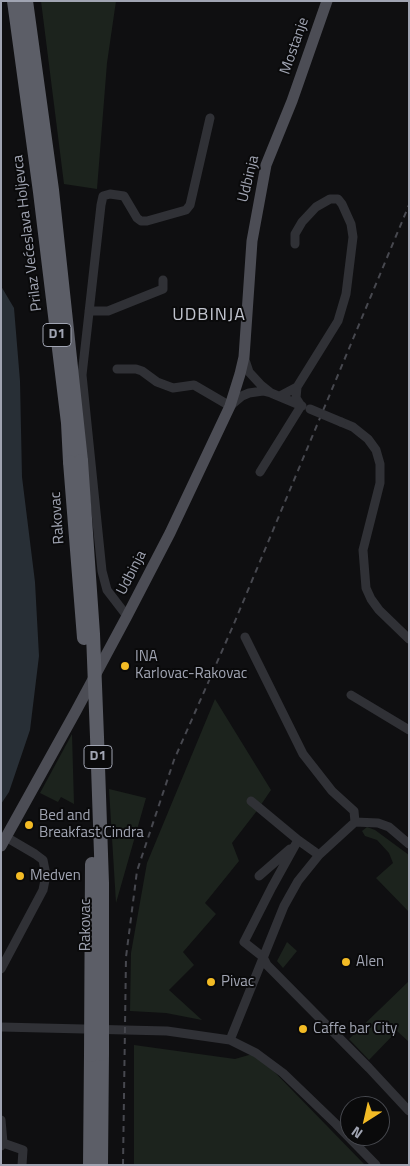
<!DOCTYPE html>
<html>
<head>
<meta charset="utf-8">
<style>
	body { margin:0 }
	#map { position:relative; width:410px; height:1166px; overflow:hidden; background:#0f0f11; font-family:"Titillium Web",sans-serif }
	canvas { display:block }
	.frame { position:absolute; inset:0; border:2px solid #a0a4b2; pointer-events:none }
	.north { position:absolute; left:340px; top:1096px; width:50px; height:50px; box-sizing:border-box; background:#0a0a0b; border:1px solid #46484e; border-radius:50%; rotate:215deg; font-size:14px; font-weight:700; line-height:20px; text-align:center; color:#a0a4b2 }
	.north::after { content:''; display:block; margin:auto; width:18px; height:22px; background:#f3bb25; clip-path:polygon(50% 0,100% 100%,50% 72%,0 100%) }
</style>
</head>
<body>
<div id="map">
<canvas width="410" height="1166"></canvas>
<div class="frame"></div>
<div class="north">N</div>
</div>
<script>
const ctx = document.querySelector('canvas').getContext('2d');
ctx.lineJoin = 'round';
function fill(path, color) { ctx.fillStyle = color; ctx.fill(path, 'evenodd'); }
const poly = rows => new Path2D(rows.map(r => 'M' + r).join(''));
function trace(path, color, width, dash) { ctx.strokeStyle = color; ctx.lineWidth = width; ctx.lineCap = dash ? 'butt' : 'round'; ctx.setLineDash(dash || []); ctx.stroke(path); }
function drawText(font, color, halo, rows, align = 'center') {
  ctx.font = font + ' "Titillium Web",sans-serif'; ctx.lineWidth = 4; ctx.setLineDash([]); ctx.textBaseline = 'middle'; ctx.strokeStyle = halo; ctx.fillStyle = color; for (const [text, x, y, turn = 0] of rows) {
    ctx.save(); ctx.translate(x, y); ctx.rotate((+turn || 0) * Math.PI / 180); ctx.textAlign = isNaN(turn) ? turn : align; if (halo) ctx.strokeText(text, 0, 0); ctx.fillText(text, 0, 0); ctx.restore();
  }
}
fill(poly([
	[41,1,116,1,107,63,97,189,64,184],
	[215,699,271,790,256,812,232,843,239,861,205,903,216,914,183,952,194,965,169,990,202,1020,166,1013,130,1011,131,953,147,863],
	[72,734,74,804,61,797,58,802,40,793],
	[109,789,146,798,116,903],
	[367,827,375,830,409,855,409,912,376,878,393,863,389,853,377,840,365,836,362,831],
	[287,942,297,951,283,968,277,961],
	[409,981,409,1042,397,1031,369,1060,349,1039],
	[134,1045,235,1059,256,1053,365,1165,134,1165]
]), '#1c231d');
fill(poly([
	[1,286,14,308,20,381,22,477,35,582,39,656,30,730,9,792,1,804]
]), '#282f36');
trace(poly([
	[89,311,108,311,163,289,163,280],
	[244,357,249,372,261,385,271,393,302,406],
	[117,369,136,369,142,371,157,382,173,388,194,385,230,406,242,396,249,393,263,391,271,393],
	[280,396,297,387,338,321,346,294,353,237,351,224,342,204,338,199,330,199,316,207,302,222,295,234,295,244],
	[341,422,353,427,368,439,376,450,380,464,380,483,363,550,366,588,371,599,379,610,409,639],
	[260,472,301,406,296,398,297,387],
	[127,616,107,590,102,571,82,375,101,205,103,196,110,194,124,196,137,218,141,221,147,221,186,210,190,205,210,118],
	[245,637,303,754,332,791,354,811,355,822],
	[351,695,409,730],
	[251,801,298,840],
	[355,822,378,823,389,827,409,844],
	[319,855,298,840,272,887,244,942,263,957,267,965,369,1068,409,1111],
	[259,876,290,849],
	[1,969,43,890,46,875,43,860,35,854,6,837],
	[1,1027,167,1031,230,1040,256,1053,283,1073,336,1124,376,1165],
	[230,1040,284,906,298,881,319,855,355,822],
	[1,1120,3,1143,1,1146],
	[3,1143,23,1150,22,1165]
]), '#303136', 9);
trace(poly([
	[1,846,76,711,127,616,170,533,230,406,240,374,244,357,252,241,266,165,292,101,327,1]
]), '#4c4d55', 11);
trace(poly([
	[14,1,40,192,68,423,70,462],
	[26,1,52,190,81,461],
	[90,1165,91,1055],
	[101,1165,102,1054]
]), '#5c5e67', 14);
trace(poly([
	[123,1165,126,957,137,871,174,760,233,626,409,205]
]), '#47484f', 2, [6, 5]);
trace(poly([
	[310,409,341,422]
]), '#303136', 9);
trace(poly([
	[81,461,93,634,97,737,102,883,102,1054],
	[70,462,84,638],
	[91,1055,92,864]
]), '#5c5e67', 14);
for (const [x, y, r, color] of [
	[125,666,5,"#f3bb25"],
	[29,825,5,"#f3bb25"],
	[20,876,5,"#f3bb25"],
	[346,962,5,"#f3bb25"],
	[211,982,5,"#f3bb25"],
	[303,1029,5,"#f3bb25"]
]) { const dot = new Path2D(); dot.arc(x, y, r, 0, 2 * Math.PI); ctx.fillStyle = color; ctx.fill(dot); trace(dot, '#0a0a0b', 2); }
for (const [x, y, w] of [
	[57,335,28],
	[98,757,28]
]) { const box = new Path2D(); box.roundRect(x - w / 2, y - 11.5, w, 23, 4); ctx.fillStyle = '#0a0a0b'; ctx.fill(box); trace(box, '#a0a4b2', 1); }
drawText('bold 14px', '#a0a4b2', null, [
	["D1",57,335],
	["D1",98,757]
]);
drawText('15px', '#a0a4b2', '#0a0a0b', [
	["Mostanje",295,46,-71],
	["Udbinja",249,179,-76],
	["Prilaz Većeslava Holjevca",28,233,-97],
	["Rakovac",58,518,-94],
	["Udbinja",132,573,-63],
	["Rakovac",86,925,-90]
]);
drawText('15px', '#a0a4b2', '#0a0a0b', [
	["INA",135,657],
	["Karlovac-Rakovac",135,674],
	["Bed and",39,816],
	["Breakfast Cindra",39,833],
	["Medven",30,876],
	["Alen",356,962],
	["Pivac",221,982],
	["Caffe bar City",313,1029]
], 'left');
ctx.letterSpacing = '1px';
drawText('18px', '#c1c4ce', '#0a0a0b', [
	["UDBINJA",209,316]
]);
ctx.letterSpacing = '0px';
</script>
</body>
</html>
